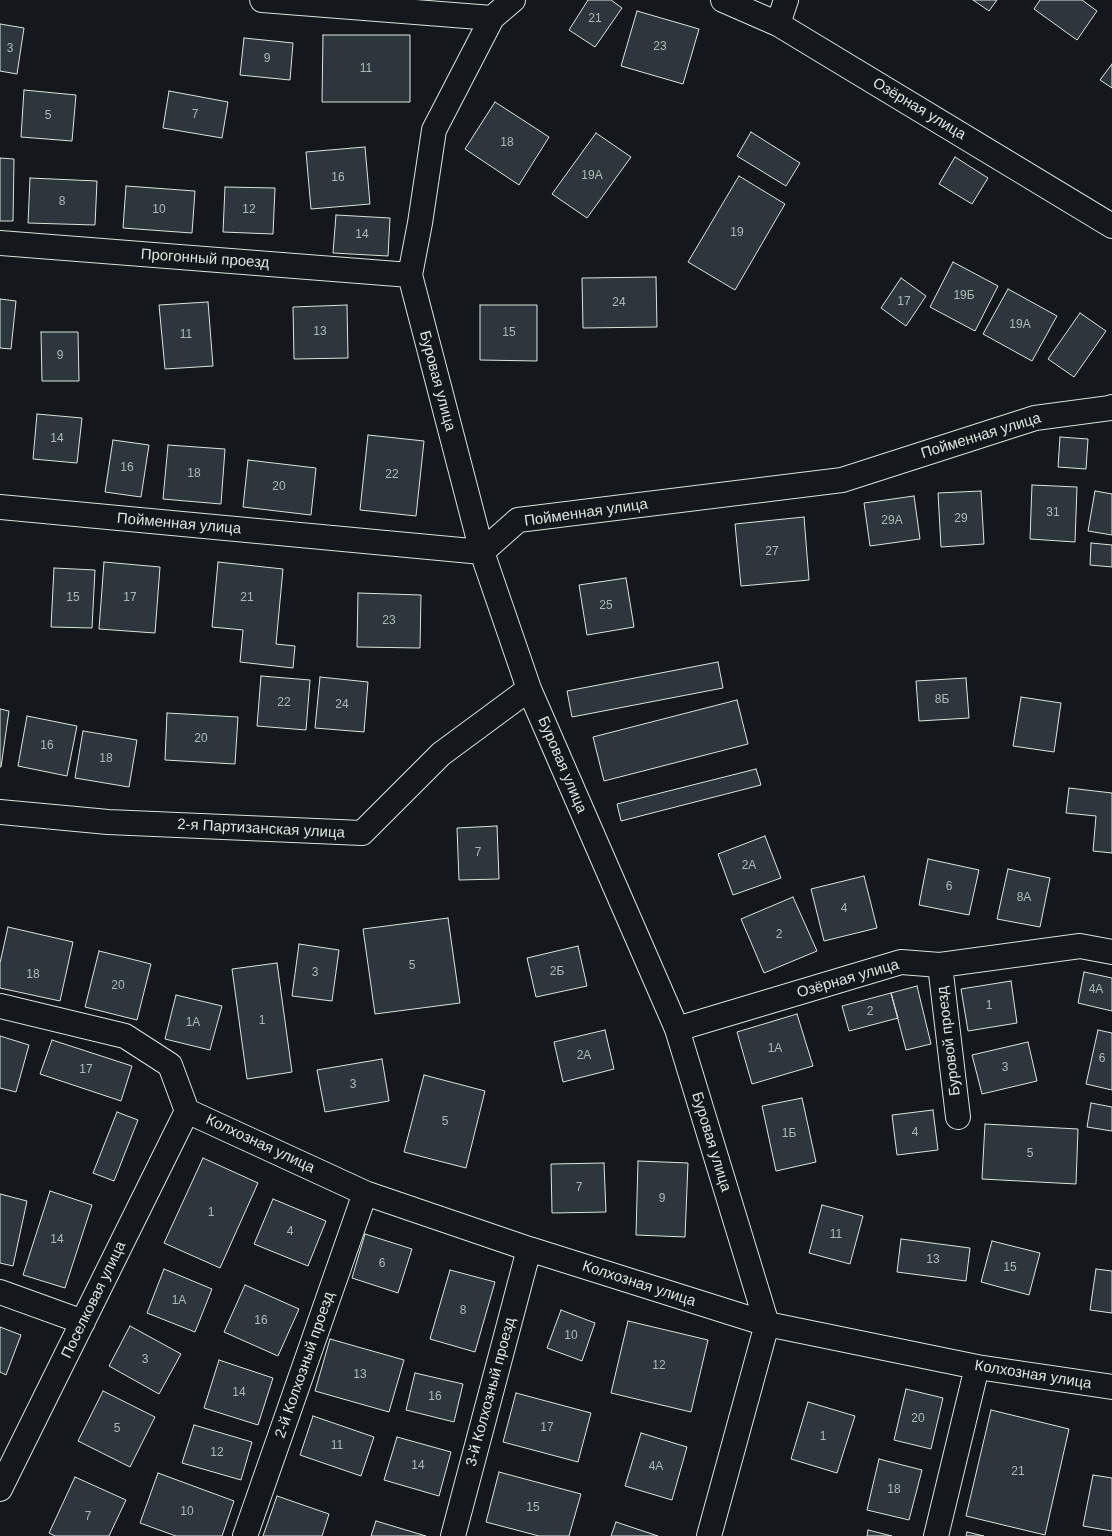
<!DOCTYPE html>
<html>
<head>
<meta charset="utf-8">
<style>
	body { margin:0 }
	canvas { display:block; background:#14181c }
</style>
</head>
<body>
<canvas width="1112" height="1536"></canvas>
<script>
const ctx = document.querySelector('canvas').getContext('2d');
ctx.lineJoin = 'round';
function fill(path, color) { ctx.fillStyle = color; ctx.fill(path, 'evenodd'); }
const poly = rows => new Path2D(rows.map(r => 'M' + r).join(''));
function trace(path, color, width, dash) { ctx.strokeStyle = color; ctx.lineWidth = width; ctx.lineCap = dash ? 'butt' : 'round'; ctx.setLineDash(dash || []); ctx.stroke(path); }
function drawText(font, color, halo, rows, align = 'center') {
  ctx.font = font + ' Arial,sans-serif'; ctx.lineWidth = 4; ctx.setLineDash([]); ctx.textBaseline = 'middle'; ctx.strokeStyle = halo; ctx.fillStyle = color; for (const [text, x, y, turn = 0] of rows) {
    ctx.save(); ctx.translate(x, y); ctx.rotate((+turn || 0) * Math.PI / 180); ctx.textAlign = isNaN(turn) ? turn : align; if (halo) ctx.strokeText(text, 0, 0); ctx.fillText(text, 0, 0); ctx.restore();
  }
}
const building = poly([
	[588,0,611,0,622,8,595,47,569,30,588,0],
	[973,0,997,0,989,11,973,0],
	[1040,0,1082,0,1097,11,1077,40,1034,9,1040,0],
	[637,11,699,29,683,84,621,66,637,11],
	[0,24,24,28,17,74,0,71,0,24],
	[323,35,410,35,410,102,322,102,323,35],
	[244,38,293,43,290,80,240,75,244,38],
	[1112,64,1112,88,1100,80,1112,64],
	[24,90,76,95,72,141,21,137,24,90],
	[169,91,228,102,222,138,163,128,169,91],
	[495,102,549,137,519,185,465,149,495,102],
	[751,132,800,163,786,186,737,156,751,132],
	[596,133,631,157,587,218,552,194,596,133],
	[365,147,370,204,311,209,306,152,365,147],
	[955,157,988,178,972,204,939,184,955,157],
	[0,158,14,159,13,221,0,221,0,158],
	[739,176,785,204,735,290,688,262,739,176],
	[30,178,97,181,95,225,28,223,30,178],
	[126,186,195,191,192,233,123,228,126,186],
	[225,187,275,188,273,234,223,232,225,187],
	[336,215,390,218,388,256,333,253,336,215],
	[953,262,998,286,975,331,930,307,953,262],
	[656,277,657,327,583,328,582,278,656,277],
	[901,278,926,296,906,326,881,308,901,278],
	[1008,289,1057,316,1032,361,983,334,1008,289],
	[0,299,16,301,11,349,0,348,0,299],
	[208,302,213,366,165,369,159,305,208,302],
	[347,305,348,358,294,359,293,307,347,305],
	[480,305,537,305,537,361,480,360,480,305],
	[1080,313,1106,331,1074,377,1048,359,1080,313],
	[41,332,78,332,79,381,42,381,41,332],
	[37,414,82,418,77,463,33,459,37,414],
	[368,435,424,441,416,516,360,510,368,435],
	[1060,437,1088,439,1086,469,1058,467,1060,437],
	[113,440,149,445,141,497,105,492,113,440],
	[168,445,225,449,221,504,163,499,168,445],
	[248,460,316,468,311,515,243,507,248,460],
	[1032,485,1077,487,1075,542,1030,539,1032,485],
	[981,491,984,544,941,547,938,493,981,491],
	[1095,491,1112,494,1112,535,1088,531,1095,491],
	[914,496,920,539,870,546,864,503,914,496],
	[804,517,809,580,741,586,735,524,804,517],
	[1091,543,1112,545,1112,567,1090,565,1091,543],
	[104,562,160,567,155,633,99,629,104,562],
	[218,562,283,569,276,644,295,646,293,668,240,662,243,630,212,627,218,562],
	[54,568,95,570,92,628,51,627,54,568],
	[626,578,634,627,587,635,579,585,626,578],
	[358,593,421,595,420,648,357,647,358,593],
	[718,662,723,688,572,717,567,691,718,662],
	[261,676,310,680,306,730,257,726,261,676],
	[320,677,368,682,364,732,315,728,320,677],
	[966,678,969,718,919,721,916,681,966,678],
	[1021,697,1061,703,1054,752,1013,746,1021,697],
	[737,700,748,744,604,781,593,737,737,700],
	[0,709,9,711,1,767,0,767,0,709],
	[167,713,238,717,235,764,165,760,167,713],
	[27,716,77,726,67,776,18,766,27,716],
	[83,731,137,740,129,787,75,778,83,731],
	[756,769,761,785,621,821,617,804,756,769],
	[1069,788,1112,793,1112,853,1093,851,1096,816,1066,813,1069,788],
	[497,826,499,879,459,880,457,828,497,826],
	[765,836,781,878,733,895,718,854,765,836],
	[928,859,979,870,969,915,919,905,928,859],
	[1008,869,1050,878,1040,927,997,919,1008,869],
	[864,876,877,928,824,941,811,889,864,876],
	[793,897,817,951,764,973,741,919,793,897],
	[448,918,460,1003,375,1014,363,929,448,918],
	[8,927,73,942,60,1001,0,988,0,963,8,927],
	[299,944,339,950,332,1001,292,996,299,944],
	[578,946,587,986,536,997,527,958,578,946],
	[99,951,151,964,137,1020,85,1007,99,951],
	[277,963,292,1072,247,1079,232,969,277,963],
	[1084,972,1112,978,1112,1011,1078,1003,1084,972],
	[1011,981,1017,1023,968,1031,961,989,1011,981],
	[917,986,931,1044,906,1050,891,993,917,986],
	[891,993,898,1018,849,1031,842,1006,891,993],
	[176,995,222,1006,210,1050,165,1039,176,995],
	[797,1014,813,1066,752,1084,737,1032,797,1014],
	[605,1030,614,1069,563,1082,554,1042,605,1030],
	[1098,1030,1112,1033,1112,1090,1086,1084,1098,1030],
	[0,1036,29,1045,16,1092,0,1088,0,1036],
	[52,1040,132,1066,121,1101,40,1074,52,1040],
	[1028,1042,1037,1081,982,1094,972,1055,1028,1042],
	[382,1059,389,1101,325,1112,317,1070,382,1059],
	[424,1075,485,1091,466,1168,404,1152,424,1075],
	[802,1098,816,1162,776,1171,762,1106,802,1098],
	[1091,1103,1112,1107,1112,1131,1087,1127,1091,1103],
	[933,1110,938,1150,897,1155,892,1115,933,1110],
	[117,1112,138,1120,114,1181,93,1173,117,1112],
	[985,1124,1078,1129,1076,1184,982,1179,985,1124],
	[203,1158,258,1183,220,1268,164,1243,203,1158],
	[638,1161,688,1163,685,1237,636,1235,638,1161],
	[604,1163,606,1212,552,1213,551,1164,604,1163],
	[50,1191,92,1205,65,1288,23,1275,50,1191],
	[0,1194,27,1201,13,1266,0,1263,0,1194],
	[273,1199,326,1221,308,1266,254,1244,273,1199],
	[822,1205,863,1216,850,1264,809,1253,822,1205],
	[365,1234,412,1249,398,1293,352,1278,365,1234],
	[901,1239,970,1248,966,1281,897,1272,901,1239],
	[992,1241,1040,1253,1029,1295,981,1282,992,1241],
	[164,1269,212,1289,195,1332,147,1313,164,1269],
	[1096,1269,1112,1271,1112,1313,1090,1310,1096,1269],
	[450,1270,495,1282,475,1352,430,1339,450,1270],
	[245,1285,299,1309,278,1356,224,1332,245,1285],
	[561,1310,595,1323,582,1361,547,1348,561,1310],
	[628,1321,708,1340,691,1412,611,1393,628,1321],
	[130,1326,181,1354,159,1394,109,1366,130,1326],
	[0,1327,21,1335,6,1375,0,1372,0,1327],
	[330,1339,404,1360,389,1412,315,1391,330,1339],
	[219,1360,273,1378,258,1425,204,1408,219,1360],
	[415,1373,463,1384,454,1422,406,1410,415,1373],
	[906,1389,943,1398,931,1449,894,1440,906,1389],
	[103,1391,155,1417,130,1467,78,1441,103,1391],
	[516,1393,591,1413,578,1462,503,1442,516,1393],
	[808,1402,855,1416,837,1473,791,1459,808,1402],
	[991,1410,1069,1429,1045,1535,966,1516,991,1410],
	[313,1416,374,1437,361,1476,300,1455,313,1416],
	[194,1425,252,1442,241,1480,182,1463,194,1425],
	[641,1433,687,1447,672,1500,625,1486,641,1433],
	[397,1437,451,1452,439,1496,384,1480,397,1437],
	[879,1459,922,1470,909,1520,867,1510,879,1459],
	[499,1472,581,1494,569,1536,539,1536,486,1522,499,1472],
	[158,1473,234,1501,222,1536,176,1536,140,1523,158,1473],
	[1093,1475,1112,1478,1112,1531,1083,1526,1093,1475],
	[75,1477,126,1500,109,1536,55,1536,49,1533,75,1477],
	[277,1496,329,1514,322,1536,263,1536,277,1496],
	[376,1521,426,1536,371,1536,376,1521],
	[616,1522,658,1536,611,1536,616,1522],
	[868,1530,892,1536,867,1536,868,1530],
	[967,1532,984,1536,966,1536,967,1532]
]);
fill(building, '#2c363c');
trace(building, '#d8e6dc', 1);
const minor = poly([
	[262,0,492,18],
	[513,0,492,18,434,130,420,223,410,275,482,552,529,689,677,1029,767,1324,709,1536],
	[723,0,778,24,1112,226],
	[778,24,786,0],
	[0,243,410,275],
	[0,507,482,552,518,520,842,480,1035,418,1110,408,1112,407],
	[0,812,108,822,362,833,441,754,529,689],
	[940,965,958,1117],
	[0,1006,125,1036,170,1065,187,1111],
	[677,1029,901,962,940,965,1080,946,1112,952],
	[187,1111,365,1193,529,1249,767,1324,977,1367,1112,1387],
	[0,1292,83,1322],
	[0,1489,187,1111],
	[245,1536,365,1193],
	[453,1536,529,1249],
	[936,1536,977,1367]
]);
trace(minor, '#d8e6dc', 26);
trace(minor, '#14181c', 24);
drawText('12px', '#adbab4', null, [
	["21",595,19],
	["23",660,47],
	["3",10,49],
	["9",267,59],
	["11",366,69],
	["7",195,115],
	["5",48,116],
	["18",507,143],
	["19А",592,176],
	["16",338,178],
	["8",62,202],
	["10",159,210],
	["12",249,210],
	["19",737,233],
	["14",362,235],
	["19Б",964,296],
	["17",904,302],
	["24",619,303],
	["19А",1020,325],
	["13",320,332],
	["15",509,333],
	["11",186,335],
	["9",60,356],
	["14",57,439],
	["16",127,468],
	["18",194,474],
	["22",392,475],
	["20",279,487],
	["31",1053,513],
	["29",961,519],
	["29А",892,521],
	["27",772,552],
	["15",73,598],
	["17",130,598],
	["21",247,598],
	["25",606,606],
	["23",389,621],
	["8Б",942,700],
	["22",284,703],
	["24",342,705],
	["20",201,739],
	["16",47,746],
	["18",106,759],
	["7",478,853],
	["2А",749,866],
	["6",949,887],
	["8А",1024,898],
	["4",844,909],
	["2",779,935],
	["5",412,966],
	["2Б",557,972],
	["3",315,973],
	["18",33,975],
	["20",118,986],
	["4А",1096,990],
	["1",989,1006],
	["2",870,1012],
	["1",262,1021],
	["1А",193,1023],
	["1А",775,1049],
	["2А",584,1056],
	["6",1102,1059],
	["3",1005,1068],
	["17",86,1070],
	["3",353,1085],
	["5",445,1122],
	["4",915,1133],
	["1Б",789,1134],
	["5",1030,1154],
	["7",579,1188],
	["9",662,1199],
	["1",211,1213],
	["4",290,1232],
	["11",836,1235],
	["14",57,1240],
	["13",933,1260],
	["6",382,1264],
	["15",1010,1268],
	["1А",179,1301],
	["8",463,1311],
	["16",261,1321],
	["10",571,1336],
	["3",145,1360],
	["12",659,1366],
	["13",360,1375],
	["14",239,1393],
	["16",435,1397],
	["20",918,1419],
	["17",547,1428],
	["5",117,1429],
	["1",823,1437],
	["11",337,1446],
	["12",217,1453],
	["14",418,1466],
	["4А",656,1467],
	["21",1018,1472],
	["18",894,1490],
	["15",533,1508],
	["10",187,1512],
	["7",88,1517]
]);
drawText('15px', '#d8e6dc', '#14181c', [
	["Озёрная улица",919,109,31],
	["Прогонный проезд",205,259,4],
	["Буровая улица",437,381,75],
	["Пойменная улица",981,436,-17],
	["Пойменная улица",586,513,-8],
	["Пойменная улица",179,524,5],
	["Буровая улица",562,765,67],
	["2-я Партизанская улица",261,829,3],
	["Озёрная улица",848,979,-16],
	["Буровой проезд",949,1041,-97],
	["Буровая улица",711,1142,73],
	["Колхозная улица",260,1144,25],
	["Колхозная улица",639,1284,18],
	["Поселковая улица",94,1300,-64],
	["2-й Колхозный проезд",305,1365,-71],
	["Колхозная улица",1033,1375,9],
	["3-й Колхозный проезд",491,1392,-75]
]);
</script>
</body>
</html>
